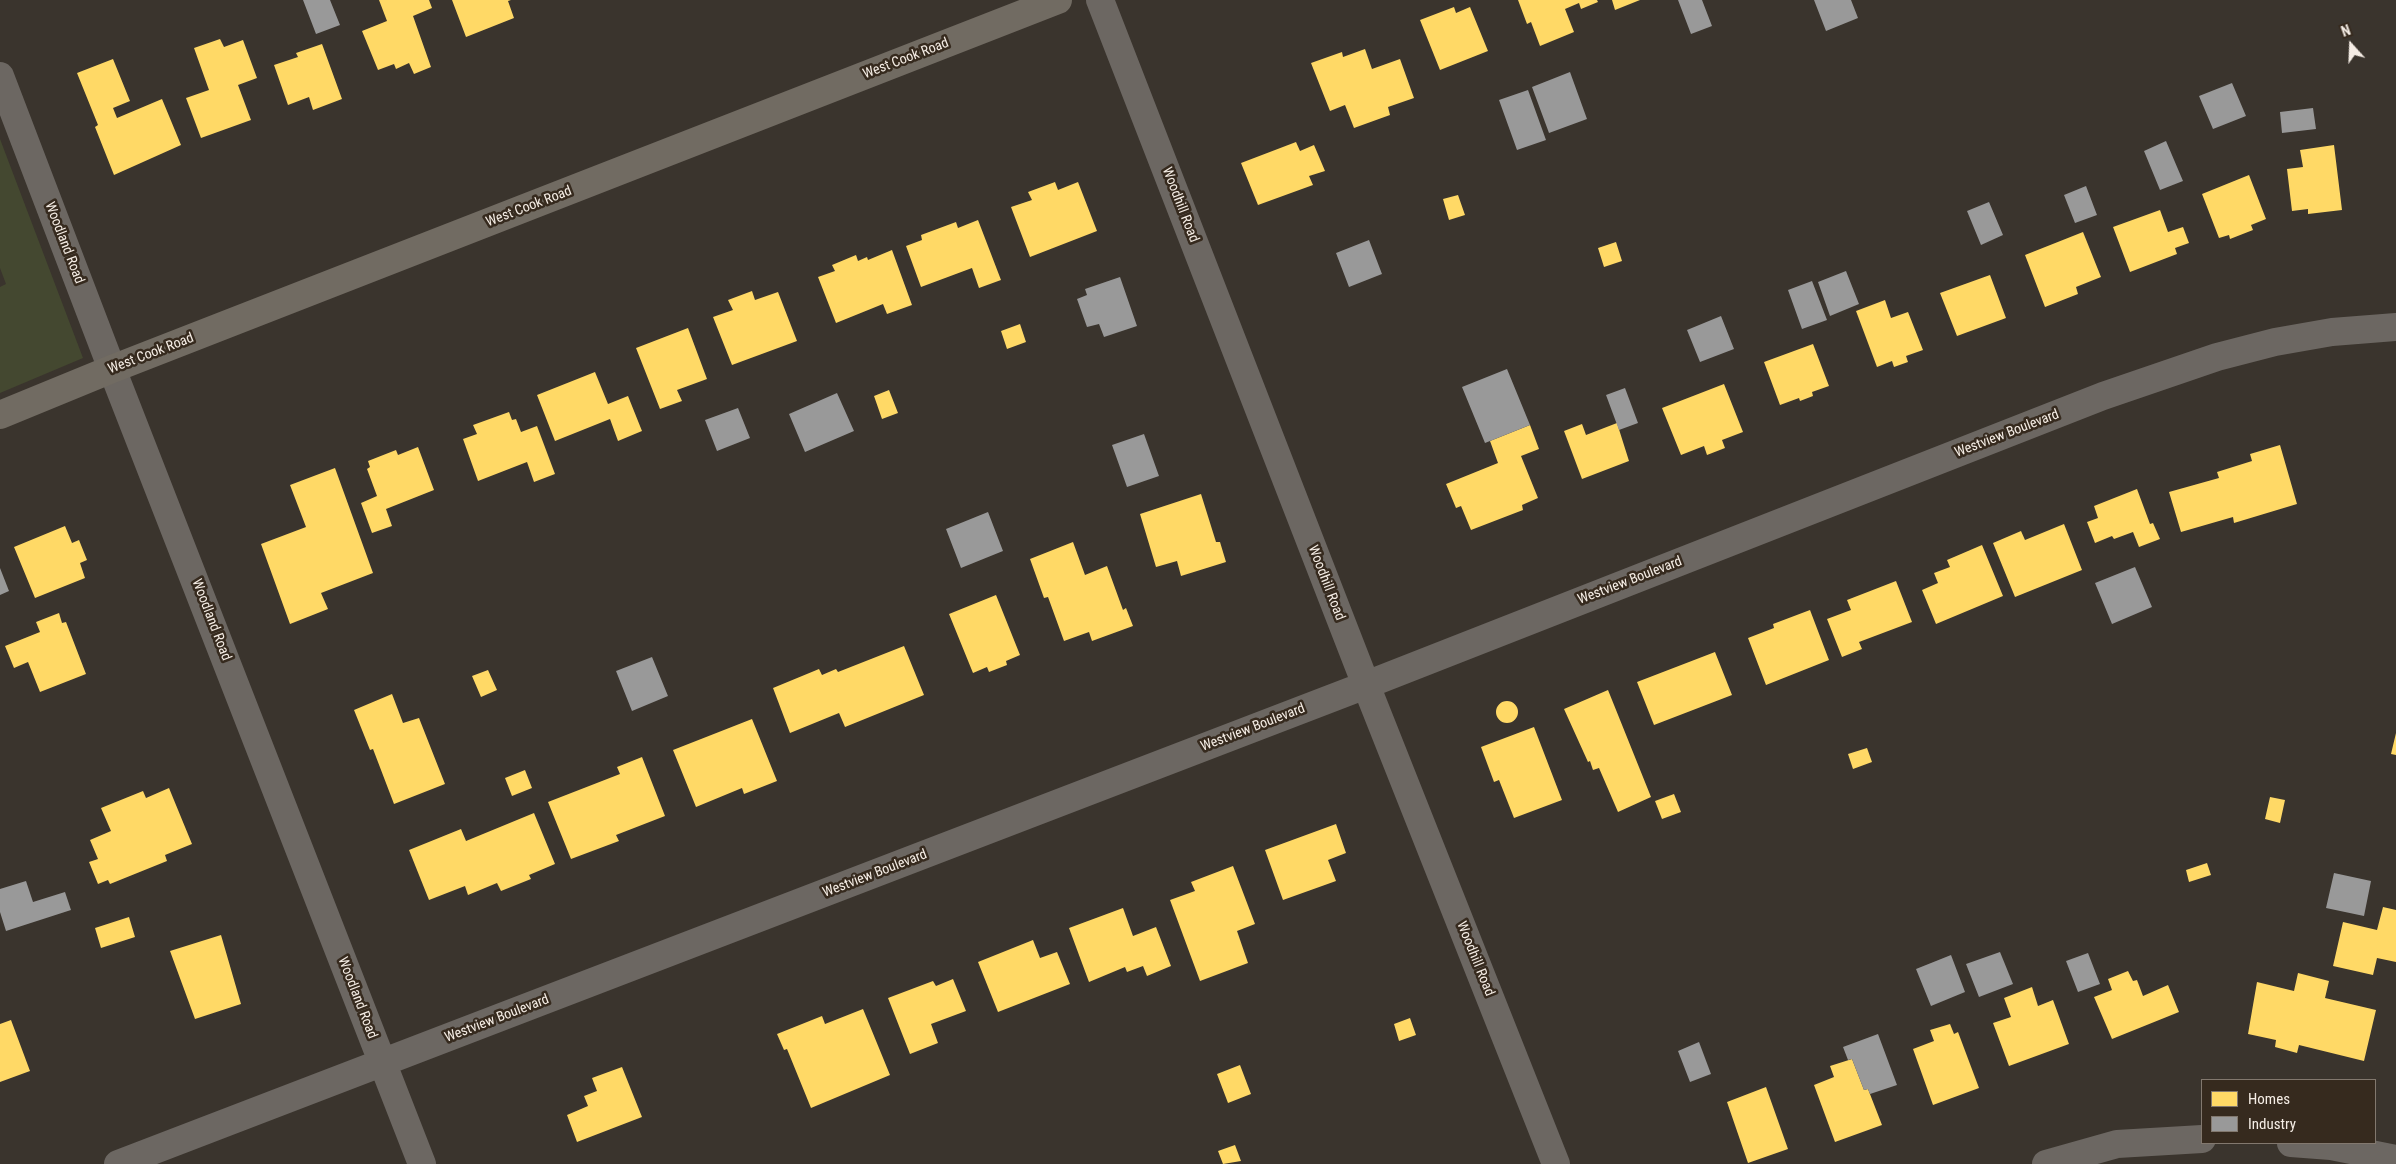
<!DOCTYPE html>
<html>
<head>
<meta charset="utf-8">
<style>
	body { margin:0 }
	#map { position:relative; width:2396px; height:1164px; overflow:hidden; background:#3a342d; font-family:"Roboto Condensed",sans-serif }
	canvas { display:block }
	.legend { position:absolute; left:2201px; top:1079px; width:175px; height:65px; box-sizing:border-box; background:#362a1e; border:1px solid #82786e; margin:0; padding:6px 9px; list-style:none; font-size:15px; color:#f5ede5 }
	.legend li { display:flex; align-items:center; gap:10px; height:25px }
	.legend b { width:25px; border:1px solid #82786e }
	.north { position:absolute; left:2326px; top:20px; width:50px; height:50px; -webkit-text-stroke:4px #362a1e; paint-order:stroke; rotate:340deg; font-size:14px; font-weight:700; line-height:20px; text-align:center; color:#f5ede5 }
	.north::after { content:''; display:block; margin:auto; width:18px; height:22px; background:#f5ede5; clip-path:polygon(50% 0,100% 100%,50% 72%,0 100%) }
</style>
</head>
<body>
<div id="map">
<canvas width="2396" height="1164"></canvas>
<ul class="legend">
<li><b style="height:14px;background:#ffd966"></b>Homes</li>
<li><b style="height:14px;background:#999"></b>Industry</li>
</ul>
<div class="north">N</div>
</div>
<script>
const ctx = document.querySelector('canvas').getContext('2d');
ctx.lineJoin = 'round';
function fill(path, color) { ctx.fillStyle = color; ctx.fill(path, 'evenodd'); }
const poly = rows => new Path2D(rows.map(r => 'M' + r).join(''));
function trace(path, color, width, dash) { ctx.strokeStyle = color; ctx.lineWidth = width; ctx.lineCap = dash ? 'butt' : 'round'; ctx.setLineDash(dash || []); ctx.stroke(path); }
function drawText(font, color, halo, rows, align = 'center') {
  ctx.font = font + ' "Roboto Condensed",sans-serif'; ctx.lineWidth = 5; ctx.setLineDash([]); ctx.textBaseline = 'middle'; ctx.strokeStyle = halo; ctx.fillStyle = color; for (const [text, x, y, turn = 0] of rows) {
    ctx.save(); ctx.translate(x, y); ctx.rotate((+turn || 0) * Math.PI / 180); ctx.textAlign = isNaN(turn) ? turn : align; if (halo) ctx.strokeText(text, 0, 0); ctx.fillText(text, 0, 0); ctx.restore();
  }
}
fill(poly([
	[0,139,83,358,0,393,0,287,6,284,0,268]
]), '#444830');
fill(poly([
	[379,0,429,0,432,8,413,16,431,67,414,74,409,63,396,69,394,64,378,70,362,31,387,21],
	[452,0,511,0,508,1,514,18,466,37],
	[1518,0,1597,0,1598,2,1581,9,1579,3,1565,9,1574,32,1540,46,1531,22,1527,24],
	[1612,0,1640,0,1615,10],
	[1454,7,1456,13,1470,7,1488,51,1440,70,1420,20],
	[220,39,224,47,243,40,257,78,238,85,251,120,201,138,186,98,209,90,194,48],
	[322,44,342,99,313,110,309,97,288,105,274,65,298,57,296,53],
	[1365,49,1372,69,1400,59,1414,98,1388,107,1390,115,1354,128,1345,105,1330,111,1311,63,1342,52,1343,57],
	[113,59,130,101,113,108,117,118,162,99,181,145,114,175,95,127,98,125,77,73],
	[1296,142,1300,151,1314,145,1325,171,1309,176,1313,185,1258,205,1241,163],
	[2334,145,2342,210,2308,214,2308,209,2292,211,2287,169,2303,167,2300,150],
	[2249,175,2266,219,2251,225,2253,230,2230,239,2229,235,2219,238,2202,194],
	[1055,182,1058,190,1078,182,1097,231,1030,257,1011,207,1032,200,1028,192],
	[1458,195,1465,215,1449,220,1443,199],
	[2160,210,2168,232,2183,227,2189,243,2175,248,2177,254,2130,272,2113,227],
	[978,220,1001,280,979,288,972,268,921,287,906,246,922,240,921,235,956,222,958,228],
	[2083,232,2101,277,2076,287,2078,294,2045,307,2025,255],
	[1616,242,1622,261,1604,267,1598,248],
	[892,250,912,305,887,314,883,304,836,323,818,277,835,271,832,265,856,255,858,261,867,257,868,260],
	[1990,275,2006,318,1957,336,1940,293],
	[752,291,755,300,778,292,797,341,732,365,713,317,733,310,728,300],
	[1885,300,1891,318,1908,312,1923,350,1906,356,1908,362,1894,367,1892,361,1877,367,1856,311],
	[1020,324,1026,342,1007,349,1001,331],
	[688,328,707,379,677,390,682,401,660,409,636,348],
	[1813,344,1829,386,1812,392,1813,396,1800,401,1799,398,1780,405,1764,362],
	[595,372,608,404,628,396,642,431,618,441,610,419,555,441,537,395],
	[1724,384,1743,432,1722,440,1725,448,1707,455,1704,446,1681,455,1662,408],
	[889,390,898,413,882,419,874,396],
	[509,412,512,420,516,419,521,432,537,426,555,474,534,482,527,462,478,481,463,439,477,434,473,425],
	[1617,423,1629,461,1582,479,1564,431,1582,424,1586,435],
	[1530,425,1539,449,1521,456,1538,498,1522,505,1523,510,1471,530,1461,506,1456,508,1446,484,1498,463,1490,441],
	[2280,445,2297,504,2234,523,2233,517,2181,532,2169,492,2219,478,2217,472,2252,461,2250,454],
	[418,447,434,490,386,509,392,526,372,533,361,503,377,496,367,469,370,467,368,461,396,450,398,455],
	[335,468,373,573,321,593,328,609,290,624,261,544,306,527,290,485],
	[2137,489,2150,524,2153,523,2160,539,2139,547,2133,532,2114,539,2112,536,2095,543,2087,522,2098,518,2094,506],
	[1201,494,1216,542,1220,542,1226,562,1181,576,1177,561,1156,567,1140,514],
	[2064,524,2082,570,2015,597,1993,543,2021,531,2025,540],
	[65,526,72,543,79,540,87,560,80,563,85,578,35,598,14,547],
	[1073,542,1085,575,1107,566,1123,610,1126,608,1133,626,1092,641,1089,632,1064,641,1048,597,1044,598,1030,559],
	[1982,545,2003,596,1936,624,1922,590,1938,583,1934,573,1950,567,1947,560],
	[1896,581,1912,622,1859,642,1862,649,1842,657,1827,619,1851,610,1847,600],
	[996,595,1020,655,1006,661,1007,665,989,672,987,667,973,673,949,614],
	[1810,610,1829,660,1766,685,1748,638,1774,628,1773,624],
	[59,613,62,623,66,622,86,674,40,692,28,662,14,668,5,646,40,632,36,622],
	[904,646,924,695,845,727,839,713,790,733,773,688,819,669,822,675,836,669,838,672],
	[1715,652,1732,695,1654,725,1637,682],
	[488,670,497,690,481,697,472,676],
	[1608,690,1651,797,1618,812,1599,768,1593,770,1590,761,1588,762,1564,709],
	[392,694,403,723,419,718,445,784,394,804,373,749,370,750,354,710],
	'1496 712a11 11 0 1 1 22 0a11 11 0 1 1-22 0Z',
	[752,719,777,781,744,794,742,788,696,807,673,750],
	[1534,727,1562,800,1514,818,1499,780,1494,782,1481,747],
	[2396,733,2396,755,2391,754],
	[1867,748,1872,762,1853,769,1848,754],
	[642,757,665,816,616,835,619,841,571,859,548,802,620,774,617,767],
	[525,770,532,788,512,796,505,778],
	[169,788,192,844,165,855,167,861,110,884,108,880,98,884,89,862,98,859,90,840,111,831,101,808,143,791,146,798],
	[1674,794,1681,812,1662,819,1655,801],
	[2270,797,2285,800,2280,823,2265,819],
	[534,813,555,864,529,875,531,879,501,891,497,883,468,895,465,886,429,900,409,850,461,829,466,841],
	[1336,824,1346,853,1328,860,1336,881,1283,900,1265,850],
	[2207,863,2211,875,2189,882,2186,870],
	[1233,866,1255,924,1237,931,1248,963,1200,981,1170,900,1195,891,1191,882],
	[2383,907,2396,910,2396,962,2377,958,2373,975,2333,966,2343,922,2377,930],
	[1123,908,1133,936,1156,927,1171,966,1147,976,1143,966,1127,972,1125,967,1089,982,1069,928],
	[129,917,135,937,101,948,95,928],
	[221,935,241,1004,195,1019,170,951],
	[1033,940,1040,958,1057,952,1070,984,998,1012,978,962],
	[2128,971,2133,981,2137,980,2143,996,2168,985,2179,1012,2112,1039,2094,997,2112,990,2108,979],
	[2298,973,2329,981,2325,998,2376,1010,2364,1061,2299,1045,2297,1053,2275,1047,2276,1040,2248,1034,2257,982,2294,991],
	[953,979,966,1011,931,1024,938,1043,910,1054,888,998,933,981,936,986],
	[2032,987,2038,1006,2053,1000,2069,1044,2009,1066,1993,1023,2011,1017,2004,998],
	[863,1009,890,1075,811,1108,787,1049,784,1050,777,1034,822,1016,825,1024],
	[1410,1018,1416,1035,1399,1041,1394,1024],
	[11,1020,30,1071,0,1082,0,1024],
	[1950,1024,1954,1034,1958,1032,1979,1088,1933,1105,1913,1049,1934,1041,1930,1030],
	[1852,1059,1864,1090,1868,1089,1882,1125,1835,1142,1814,1085,1834,1077,1830,1066],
	[1240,1065,1251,1094,1228,1103,1217,1074],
	[622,1067,642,1117,577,1142,567,1115,588,1106,584,1096,597,1091,592,1078],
	[1766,1087,1788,1149,1748,1163,1727,1102],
	[1235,1145,1241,1161,1223,1164,1218,1151]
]), '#ffd966');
fill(poly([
	[303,0,330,0,340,25,316,34],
	[1678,0,1702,0,1712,26,1691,34],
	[1814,0,1851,0,1858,18,1826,31],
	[1570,72,1587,119,1549,133,1532,87],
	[2232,83,2246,116,2213,129,2199,96],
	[1528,90,1546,140,1517,150,1499,100],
	[2313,108,2316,129,2282,133,2280,112],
	[2166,141,2183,181,2160,190,2144,151],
	[2086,186,2097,215,2075,223,2064,195],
	[1989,202,2003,235,1981,245,1967,211],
	[1369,240,1382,274,1349,287,1336,253],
	[1846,271,1859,304,1830,316,1818,282],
	[1120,277,1137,326,1104,337,1099,324,1087,327,1077,299,1087,295,1085,289],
	[1812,281,1827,320,1802,329,1788,290],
	[1721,316,1734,349,1700,362,1687,330],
	[1507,369,1530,425,1485,443,1462,387],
	[1625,388,1638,423,1619,430,1606,395],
	[837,393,854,431,805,452,789,414],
	[738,408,750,438,717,451,705,420],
	[1144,434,1159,476,1127,487,1112,445],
	[988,512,1003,551,961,568,946,529],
	[2135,567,2152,607,2112,624,2095,583],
	[0,568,9,591,0,595],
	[652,657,668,696,632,711,616,671],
	[2334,873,2371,881,2364,916,2326,908],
	[26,881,33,902,65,892,71,910,6,931,0,912,0,889],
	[2000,952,2013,984,1979,997,1966,964],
	[2088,953,2100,984,2078,992,2066,961],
	[1951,955,1965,992,1931,1006,1916,969],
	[1878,1034,1897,1085,1870,1094,1868,1089,1864,1090,1852,1059,1848,1060,1843,1047],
	[1699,1042,1711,1074,1690,1082,1678,1051]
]), '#999');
trace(poly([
	[1100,0,1366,685,1556,1164],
	[0,76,112,369,422,1164],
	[2291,1143,2331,1146,2396,1159],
	[118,1164,1366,685,2103,396,2217,357,2275,342,2332,332,2396,327],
	[2046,1164,2117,1144,2202,1139]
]), '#6c6762', 28);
trace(poly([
	[0,415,112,369,1058,0]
]), '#716b62', 28);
drawText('14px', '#f5ede5', '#362a1e', [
	["West Cook Road",906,59,-21],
	["Woodhill Road",1180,205,69],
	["West Cook Road",529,207,-21],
	["Woodland Road",64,243,69],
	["West Cook Road",151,354,-21],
	["Westview Boulevard",2007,434,-21],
	["Westview Boulevard",1630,581,-21],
	["Woodhill Road",1326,583,69],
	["Woodland Road",211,620,69],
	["Westview Boulevard",1253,728,-21],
	["Westview Boulevard",875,874,-21],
	["Woodhill Road",1475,959,68],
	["Woodland Road",357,998,69],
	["Westview Boulevard",497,1019,-21]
]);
</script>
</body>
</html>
